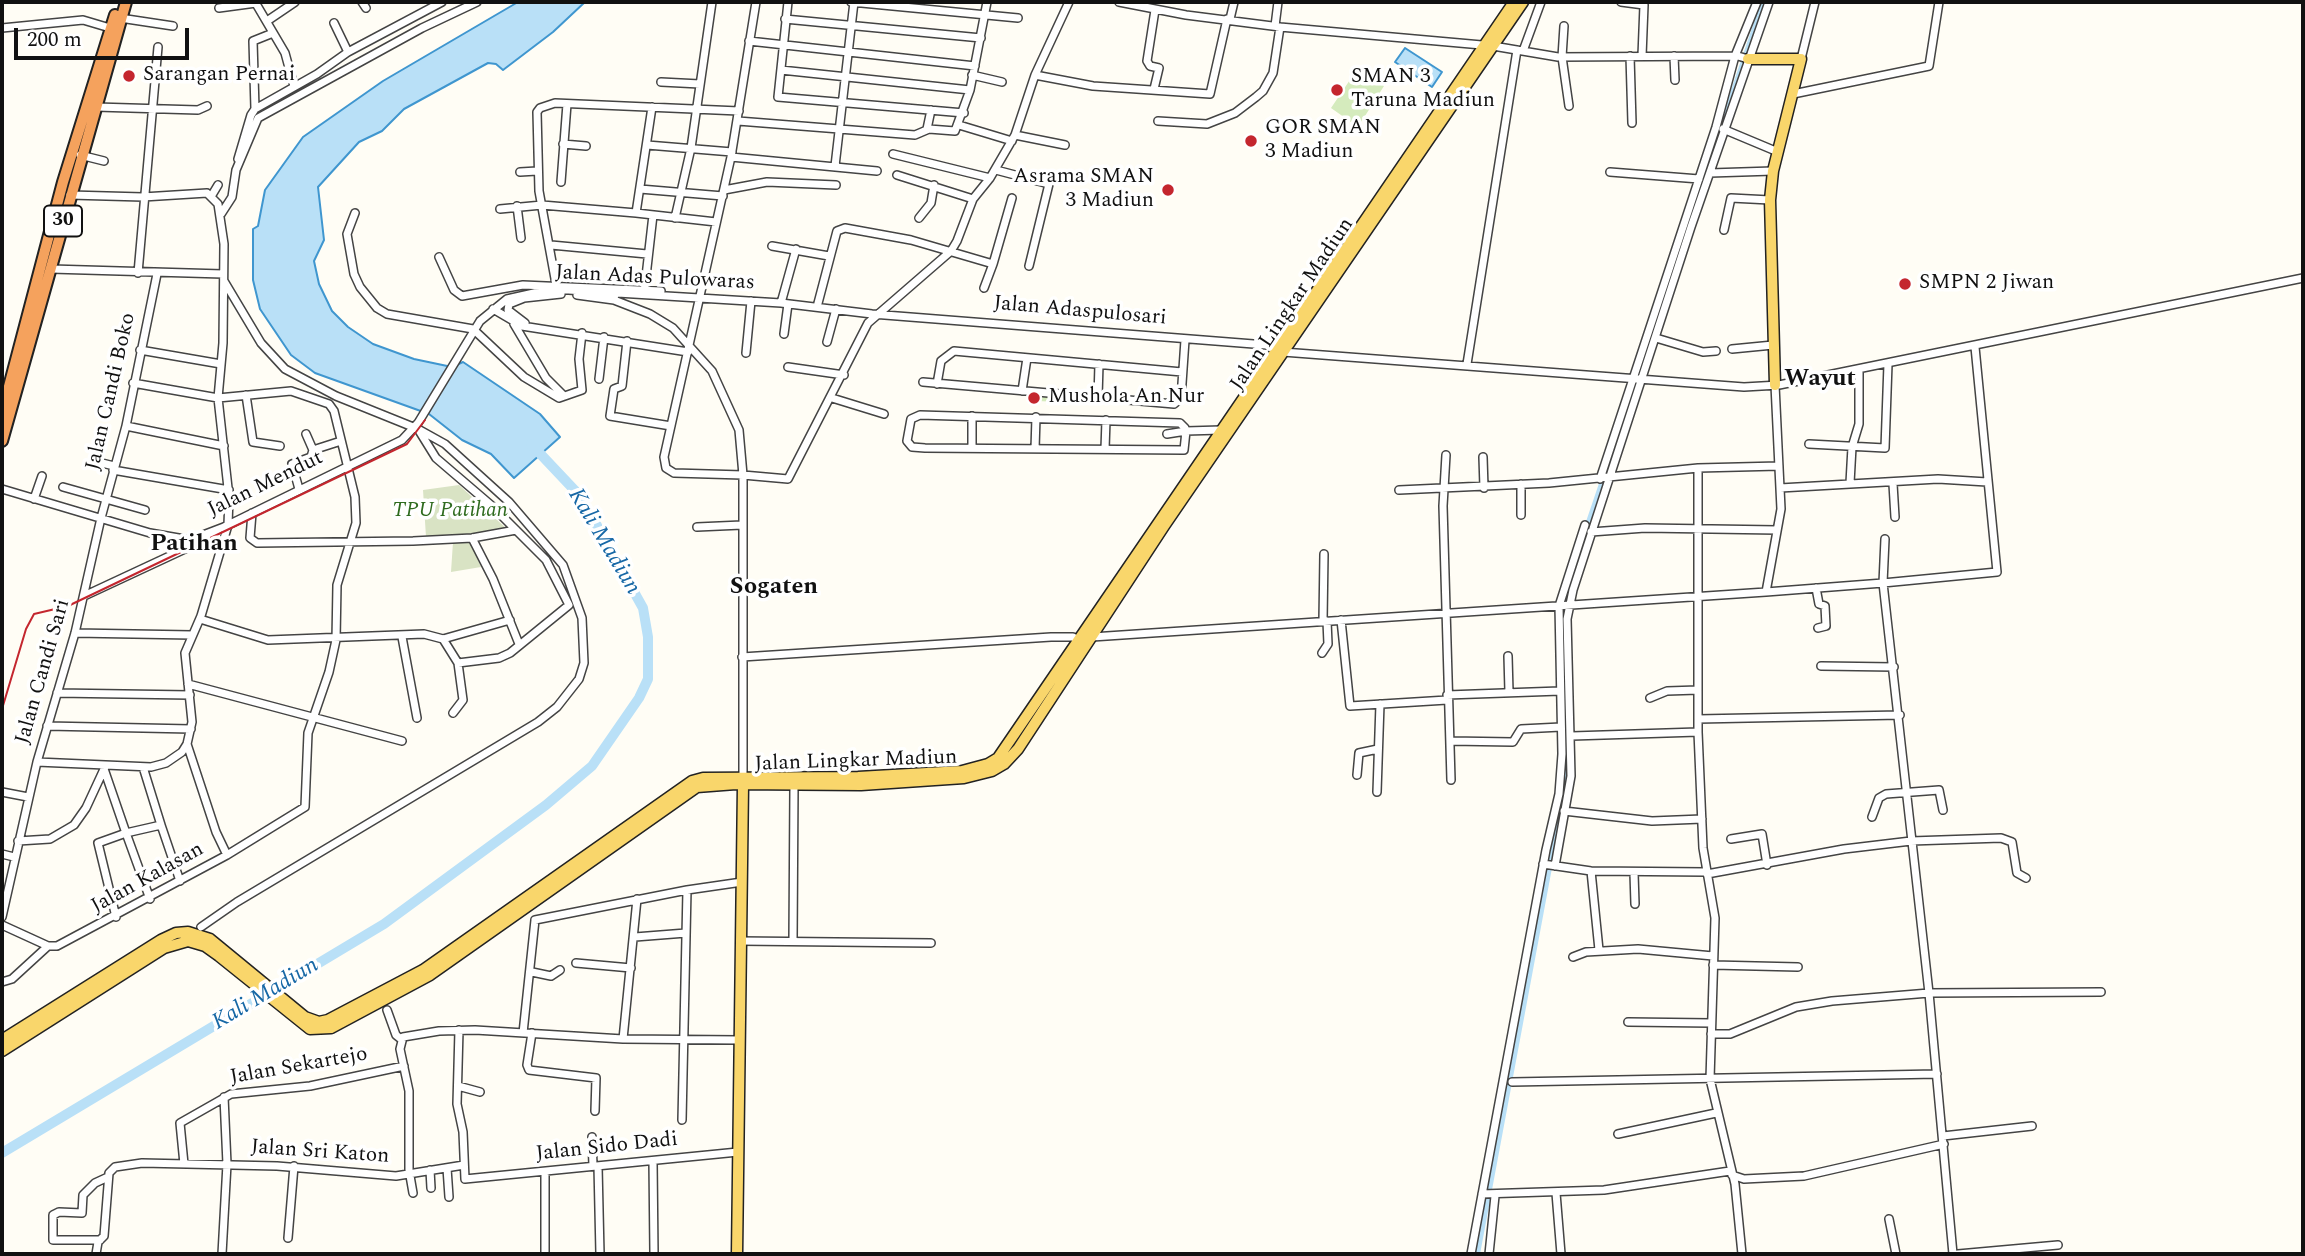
<!DOCTYPE html>
<html>
<head>
<meta charset="utf-8">
<style>
	body { margin:0 }
	#map { position:relative; width:2305px; height:1256px; overflow:hidden; background:#fffdf5; font-family:Spectral,serif }
	canvas { display:block }
	.frame { position:absolute; inset:0; border:4px solid #111; pointer-events:none }
	.scale { position:absolute; left:14px; top:28px; width:175px; height:32px; box-sizing:border-box; border:4px solid #111; border-top:0; padding-left:9px; font-size:21px; line-height:24px; white-space:nowrap; color:#111; -webkit-text-stroke:5px #fff; paint-order:stroke }
</style>
</head>
<body>
<div id="map">
<canvas width="2305" height="1256"></canvas>
<div class="frame"></div>
<div class="scale">200 m</div>
</div>
<script>
const ctx = document.querySelector('canvas').getContext('2d');
ctx.lineJoin = 'round';
function fill(path, color) { ctx.fillStyle = color; ctx.fill(path, 'evenodd'); }
const poly = rows => new Path2D(rows.map(r => 'M' + r).join(''));
function trace(path, color, width, dash) { ctx.strokeStyle = color; ctx.lineWidth = width; ctx.lineCap = dash ? 'butt' : 'round'; ctx.setLineDash(dash || []); ctx.stroke(path); }
function drawText(font, color, halo, rows, align = 'center') {
  ctx.font = font + ' Spectral,serif'; ctx.lineWidth = 7; ctx.setLineDash([]); ctx.textBaseline = 'middle'; ctx.strokeStyle = halo; ctx.fillStyle = color; for (const [text, x, y, turn = 0] of rows) {
    ctx.save(); ctx.translate(x, y); ctx.rotate((+turn || 0) * Math.PI / 180); ctx.textAlign = isNaN(turn) ? turn : align; if (halo) ctx.strokeText(text, 0, 0); ctx.fillText(text, 0, 0); ctx.restore();
  }
}
fill(poly([
	[1358,68,1384,86,1358,127,1331,108],
	[1039,394,1096,399,1096,404,1038,401]
]), '#d5ebbd');
fill(poly([
	[459,485,508,530,481,536,426,537,423,490],
	[470,541,481,567,451,572,453,542]
]), '#d9e3c4');
const water = poly([
	[518,2,585,2,553,32,503,70,496,64,488,63,404,109,382,131,359,142,318,187,324,240,314,261,319,284,332,311,348,327,373,344,414,359,452,367,463,362,540,414,560,437,514,478,491,454,462,440,429,414,315,373,291,355,260,309,253,280,253,229,258,226,265,190,303,137,383,81,518,2],
	[1405,48,1442,72,1432,87,1395,62,1405,48]
]);
fill(water, '#b9e0f7');
trace(water, '#3f96cf', 2);
trace(poly([
	[1705,176,1764,2],
	[1629,401,1674,269],
	[1586,531,1605,475],
	[1562,625,1564,601],
	[1563,657,1566,709],
	[1477,1254,1559,814,1565,775,1567,737]
]), '#b9e0f7', 6);
trace(poly([
	[2,1153,384,924,546,805,592,766,639,698,648,679,648,637,643,608,581,497,531,444]
]), '#b9e0f7', 10);
const minor = poly([
	[255,2,285,53,294,86],
	[362,2,366,8],
	[788,2,778,97,964,113],
	[851,2,1018,18],
	[1119,2,1186,15,1280,27,1493,46,1558,57,1738,56,1748,59],
	[1621,2,1644,5,1642,56],
	[219,8,256,3],
	[120,18,173,26],
	[785,19,981,38],
	[1230,19,1234,2],
	[267,21,295,2],
	[1275,26,1278,2],
	[1564,26,1562,57,1569,106],
	[2,28,83,20,110,28],
	[749,41,975,66],
	[1523,51,1541,2],
	[348,52,442,2],
	[1630,56,1632,123],
	[1674,56,1675,80],
	[1801,59,1815,2],
	[781,70,970,90],
	[972,75,1002,82],
	[1035,75,1093,86,1210,94,1227,19],
	[661,82,700,84],
	[1154,89,1159,68,1150,66,1147,61,1155,10],
	[1793,94,1929,66,1939,2],
	[96,107,198,110,207,106],
	[652,107,636,213,716,222],
	[255,109,253,41,273,33],
	[738,121,915,135,929,129,955,131,970,90,987,2],
	[1158,121,1207,124,1235,113,1256,97,1263,91,1273,73,1280,27],
	[959,125,1012,141],
	[927,129,931,110],
	[1723,129,1778,152],
	[1015,135,1065,145],
	[563,144,586,146],
	[647,145,732,152],
	[893,154,990,178],
	[80,155,104,161],
	[731,157,877,171],
	[238,159,251,115,255,109,317,74,348,52,334,23],
	[835,166,854,2],
	[996,170,1049,184,1029,266],
	[520,172,537,171],
	[1610,172,1699,179],
	[1710,173,1773,171],
	[897,175,973,199],
	[561,182,567,104],
	[640,189,723,196],
	[724,190,767,182,836,185],
	[212,195,218,185],
	[517,206,521,238],
	[500,209,542,205,636,213],
	[355,213,347,234,354,274,360,287,377,308,387,314,473,329,524,377,559,398,582,390,579,359,582,333],
	[221,214,232,197,236,170,258,118,422,28,477,2],
	[675,218,691,148,712,2],
	[919,218,931,203,934,185],
	[1724,230,1731,198,1770,200],
	[551,245,647,254],
	[772,246,829,256],
	[439,257,454,290,462,296,523,285,661,291],
	[51,269,223,274],
	[138,273,158,47],
	[224,281,261,343,285,369,336,396,418,429,436,458,492,506,546,560,569,605,510,653,499,658,458,663,443,639],
	[556,284,539,191,537,112,540,108,555,103,739,111],
	[984,288,993,264],
	[615,293,614,300,650,314,673,328,712,371,739,430,743,475,788,479,868,323,951,251,957,241,973,199,990,178,1015,135,1035,75,1069,2],
	[644,294,653,215],
	[577,295,614,300],
	[781,303,796,249],
	[817,307,837,231,845,228,911,240,993,264,1012,198],
	[493,309,522,326,688,352],
	[525,323,508,310,509,304,524,298,561,294],
	[514,324,546,378,564,396],
	[784,334,788,304],
	[1656,338,1703,352,1716,351],
	[627,341,622,386,614,389,610,416,671,426],
	[827,342,836,309],
	[1732,349,1773,345],
	[140,350,221,364],
	[1283,352,1744,387,1779,385,2303,278],
	[746,353,751,301],
	[1467,364,1517,50],
	[788,367,844,375],
	[599,379,604,337],
	[923,382,1174,404,1181,398,1185,340],
	[937,384,941,361,954,351,1182,372],
	[1022,391,1027,358],
	[246,395,253,442,280,446],
	[832,398,884,414],
	[1098,398,1099,364],
	[126,426,224,446],
	[306,434,313,450,341,441],
	[1167,434,1186,431,1185,428,1180,423,920,415,911,419,907,441,912,447,925,448,1184,450,1186,431,1221,430],
	[1809,444,1885,448,1888,364],
	[972,448,972,416],
	[1035,449,1036,417],
	[1105,449,1106,420],
	[1446,455,1443,506,1451,780],
	[1483,457,1484,488],
	[94,461,114,466],
	[1698,468,1698,732,1703,848,1715,918,1710,1079,1735,1184,1742,1254],
	[113,470,229,490],
	[1600,479,1716,127,1735,56,1757,2],
	[1850,483,1852,447,1859,424,1859,369],
	[1893,484,1895,517],
	[63,487,145,510],
	[1780,488,1938,479,1987,482],
	[2,489,150,533,190,540,224,527,402,440,418,423,480,321,507,299,552,289,781,303,872,314,1279,346],
	[299,489,292,464,311,457,313,450],
	[1399,490,1549,483,1698,468,1779,466],
	[34,499,42,476],
	[252,513,250,538,257,543,413,541,472,538,516,530],
	[1521,515,1521,484],
	[697,527,742,525],
	[1591,532,1645,528,1777,530],
	[472,538,493,579,519,644],
	[1885,539,1883,583,1997,572,1975,347],
	[1816,588,1819,604,1825,606,1826,626,1818,628],
	[1766,592,1883,583,1929,993,1953,1254],
	[84,596,217,534],
	[200,619,268,640,424,634,443,639],
	[1341,620,1350,706,1447,700],
	[1323,621,1324,554],
	[75,633,192,635],
	[402,637,417,718],
	[1092,637,1766,592,1781,509,1775,385],
	[443,639,510,620],
	[1322,653,1328,644,1327,621],
	[1508,656,1509,692],
	[742,657,1051,637,1073,637,1079,641],
	[1821,666,1894,667],
	[188,684,402,741],
	[57,693,190,695],
	[1447,695,1560,691],
	[1650,698,1667,691,1698,690],
	[453,713,463,700,458,663],
	[1698,719,1900,715],
	[47,726,191,729],
	[1572,736,1698,732],
	[1450,741,1513,742,1521,729,1561,727],
	[187,744,216,832,227,855],
	[37,762,151,767,166,763,182,752,187,744,192,722,185,653,201,616,228,525,229,497,218,398,223,343,224,244,218,204,207,193,143,197,70,195],
	[143,767,161,825],
	[104,769,126,833,161,825,180,881],
	[1357,775,1359,753,1378,749],
	[743,781,743,475,674,473,666,468,664,457,731,157,756,2],
	[2,792,28,797],
	[1377,792,1380,704],
	[1564,811,1652,821,1702,819],
	[1872,817,1879,798,1886,794,1939,790,1943,810],
	[1731,839,1762,834,1767,865],
	[18,841,50,839,74,825,86,808,105,767],
	[2,854,14,857],
	[1543,864,1591,871,1706,872],
	[1555,866,1571,776,1567,619,1573,590,1691,227,1769,2],
	[1591,871,1599,950],
	[1634,873,1635,904],
	[1707,874,1844,849,1911,841,2001,838,2012,842,2017,873,2026,878],
	[2,917,37,762,75,633,101,518,126,426,157,274],
	[116,917,98,843,126,833,150,899],
	[535,920,687,890,742,882],
	[2,925,48,946,57,946,227,855,305,807,308,733,329,672,336,640,337,585,356,523,355,497,334,411,329,404,291,391,218,398,133,383],
	[201,927,237,902,538,722,557,707,579,679,584,663,582,618,563,565,509,502,445,444,418,429],
	[635,937,686,933],
	[740,941,931,943],
	[793,941,794,786],
	[1573,957,1586,952,1638,949,1713,956],
	[576,963,631,968],
	[1713,965,1798,967],
	[532,972,551,976,560,970],
	[2,982,12,979,48,946],
	[387,1010,396,1035,401,1039],
	[1628,1022,1711,1023],
	[459,1030,457,1104,463,1132,465,1179,738,1152],
	[523,1033,535,920],
	[532,1033,527,1065,529,1070,596,1078,595,1111],
	[1711,1034,1730,1034,1796,1007,1832,1001,1929,993,2101,992],
	[623,1039,637,899],
	[1512,1082,1937,1074],
	[458,1086,480,1092],
	[682,1120,687,890],
	[1618,1134,1716,1113],
	[1943,1136,2032,1126],
	[592,1137,593,1166],
	[653,1161,654,1254],
	[184,1164,180,1123,231,1094,310,1086,404,1066],
	[598,1166,600,1254],
	[447,1168,449,1197],
	[430,1170,431,1188],
	[545,1172,545,1254],
	[1732,1175,1744,1179,1804,1176,1944,1144],
	[413,1193,409,1170,409,1091,400,1049,403,1037,439,1031,475,1030,623,1039,739,1040],
	[1556,1193,1561,1254],
	[1482,1194,1604,1190,1730,1171],
	[1889,1219,1896,1254],
	[288,1238,294,1166],
	[100,1240,53,1240,53,1215,59,1212,82,1213,83,1195,95,1183,108,1177],
	[96,1254,98,1242,104,1236,109,1173,115,1167,142,1163,277,1166,396,1176,464,1165],
	[222,1254,227,1164,224,1097],
	[1471,1254,1546,850,1559,794,1562,754,1559,606,1585,525],
	[1489,1254,1495,1196],
	[1958,1254,2058,1245]
]);
const major = poly([
	[1748,59,1801,59,1773,171,1770,200,1775,385],
	[2,1040,161,940,176,933,188,932,210,939,305,1017,319,1022,328,1020,423,970,692,781,703,778,858,777,962,771,988,764,998,758,1514,2],
	[2,1051,164,948,188,941,205,946,219,956,310,1029,331,1028,430,975,697,787,736,784,861,785,964,778,992,771,1004,764,1018,749,1164,526,1523,2],
	[737,1254,743,785]
]);
const highway = poly([
	[2,413,63,182,115,15],
	[2,441,126,2]
]);
trace(minor, '#444', 10);
trace(major, '#222', 13);
trace(highway, '#222', 14);
trace(minor, '#fff', 7);
trace(major, '#f9d66b', 10);
trace(highway, '#f5a25d', 10);
trace(poly([
	[2,709,26,629,34,614,68,606,407,444,425,420]
]), '#c4262e', 2);
for (const [x, y, r, color] of [
	[129,76,7,"#c4262e"],
	[1337,90,7,"#c4262e"],
	[1251,141,7,"#c4262e"],
	[1168,190,7,"#c4262e"],
	[1905,284,7,"#c4262e"],
	[1034,398,7,"#c4262e"]
]) { const dot = new Path2D(); dot.arc(x, y, r, 0, 2 * Math.PI); ctx.fillStyle = color; ctx.fill(dot); trace(dot, '#fff', 2.5); }
for (const [x, y, w] of [
	[63,221,38]
]) { const box = new Path2D(); box.roundRect(x - w / 2, y - 15.5, w, 31, 5); ctx.fillStyle = '#fff'; ctx.fill(box); trace(box, '#111', 2); }
drawText('bold 19px', '#111', null, [
	["30",63,221]
]);
drawText('21px', '#111', '#fff', [
	["Sarangan Pernai",143,76],
	["SMAN 3",1351,78],
	["Taruna Madiun",1351,102],
	["GOR SMAN",1265,129],
	["3 Madiun",1265,153],
	["Asrama SMAN",1154,178,"right"],
	["3 Madiun",1154,202,"right"],
	["SMPN 2 Jiwan",1919,284],
	["Mushola An Nur",1048,398]
], 'left');
drawText('21px', '#111', '#fff', [
	["Jalan Adas Pulowaras",655,279,3],
	["Jalan Lingkar Madiun",1293,305,-56],
	["Jalan Adaspulosari",1080,312,5],
	["Jalan Candi Boko",112,392,-77],
	["Jalan Mendut",266,485,-26],
	["Jalan Candi Sari",44,672,-74],
	["Jalan Lingkar Madiun",856,762,-2],
	["Jalan Kalasan",148,879,-29],
	["Jalan Sekartejo",299,1067,-10],
	["Jalan Sido Dadi",607,1148,-6],
	["Jalan Sri Katon",320,1153,4]
]);
drawText('italic 21px', '#2f6b1f', '#fff', [
	["TPU Patihan",450,512]
]);
drawText('italic 23px', '#1768a6', '#fff', [
	["Kali Madiun",603,542,59],
	["Kali Madiun",266,995,-31]
]);
drawText('bold 24px', '#111', '#fff', [
	["Wayut",1820,380],
	["Patihan",194,545],
	["Sogaten",774,588]
]);
</script>
</body>
</html>
